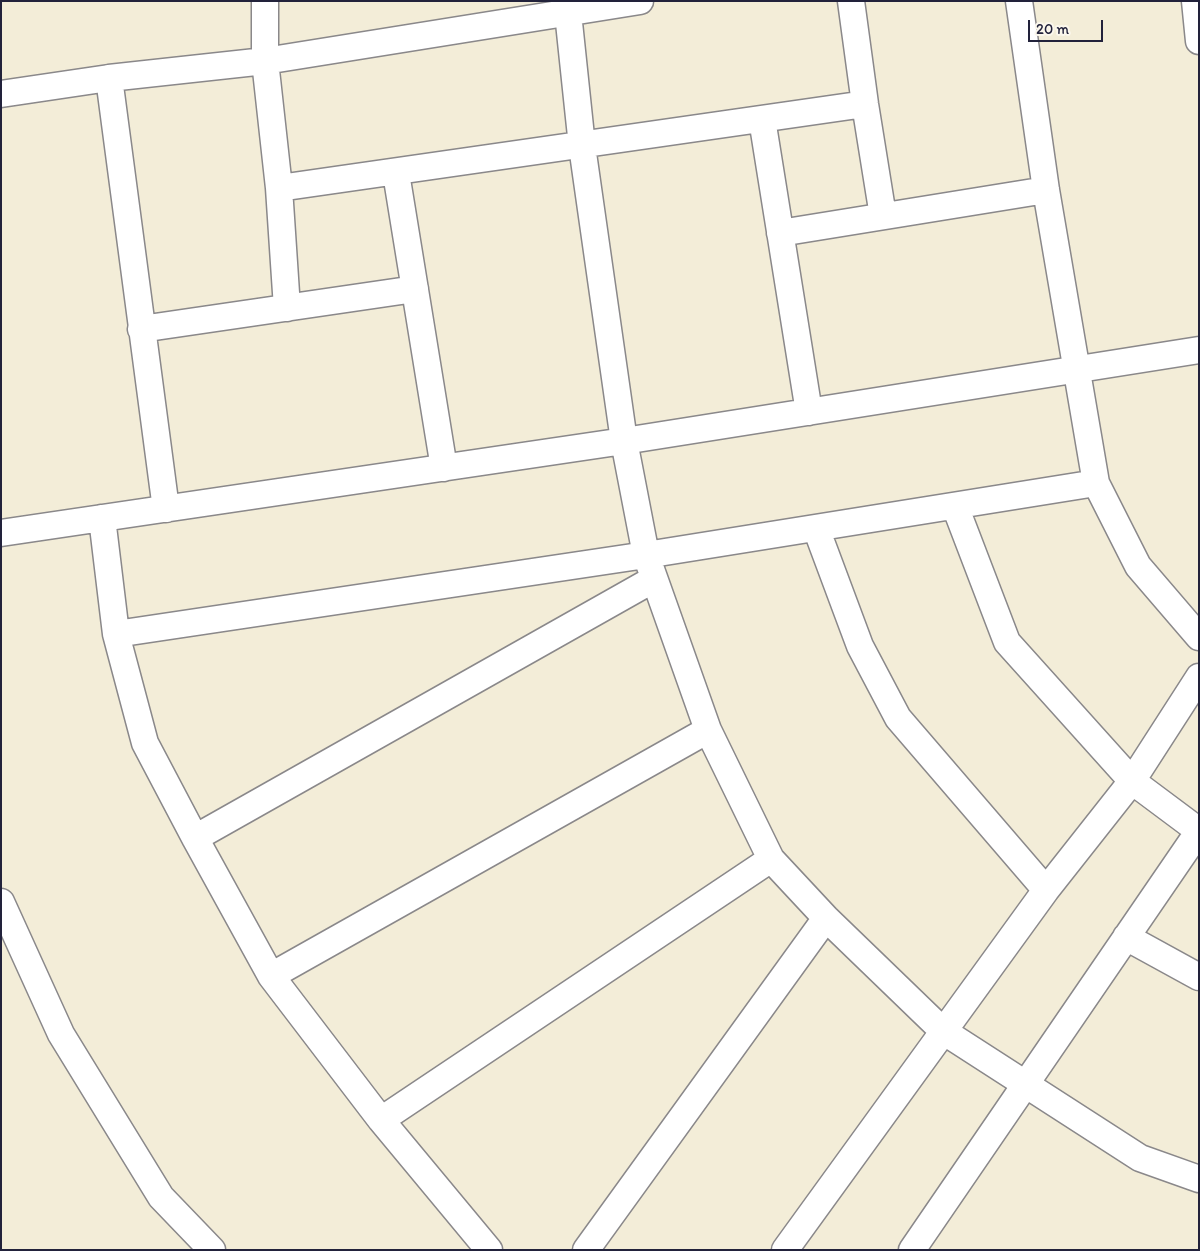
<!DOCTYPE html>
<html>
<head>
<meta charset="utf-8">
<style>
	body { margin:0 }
	#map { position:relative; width:1200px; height:1251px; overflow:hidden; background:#f3edd8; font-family:Itim,sans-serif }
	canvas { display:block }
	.frame { position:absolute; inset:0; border:2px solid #22223b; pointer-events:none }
	.scale { position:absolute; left:1028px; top:20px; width:75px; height:22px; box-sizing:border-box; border:2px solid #22223b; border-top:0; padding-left:6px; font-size:15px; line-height:18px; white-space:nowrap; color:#22223b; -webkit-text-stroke:4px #fbf7ec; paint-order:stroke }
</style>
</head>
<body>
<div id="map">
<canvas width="1200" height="1251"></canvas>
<div class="frame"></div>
<div class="scale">20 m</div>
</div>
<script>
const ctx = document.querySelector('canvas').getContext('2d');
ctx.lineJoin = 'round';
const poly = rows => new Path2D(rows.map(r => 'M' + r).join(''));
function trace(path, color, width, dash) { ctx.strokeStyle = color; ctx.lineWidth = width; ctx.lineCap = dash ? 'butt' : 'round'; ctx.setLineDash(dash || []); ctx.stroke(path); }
const minor = poly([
	[265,1,265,61,279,188,287,308],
	[851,1,865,104,883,216],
	[1019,1,1046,190,1096,483,1138,566,1199,637],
	[1195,1,1199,41],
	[568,13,582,146,624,441,646,555,708,730,771,859,826,918,943,1031,1140,1158,1199,1179],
	[109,78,166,509],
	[1,94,109,78,265,61,640,1],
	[762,119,809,412],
	[396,173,444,468],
	[279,188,865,104],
	[780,233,1046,190],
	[141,329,415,289],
	[955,506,1007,642,1132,781,1199,831],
	[102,518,116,634,145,743,195,838,271,976,381,1120,489,1250],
	[816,528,860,646,898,718,1046,890],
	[1,533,624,441,1199,350],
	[116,634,646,555,1096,483],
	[195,838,654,579],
	[1,902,61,1034,161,1197,212,1250],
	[1126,937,1199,977],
	[271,976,708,730],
	[381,1120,771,859],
	[586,1250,826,918],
	[785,1250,1046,890,1132,781,1199,677],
	[912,1250,1199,831]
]);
trace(minor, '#8a888a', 29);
trace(minor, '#fff', 26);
</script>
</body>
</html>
